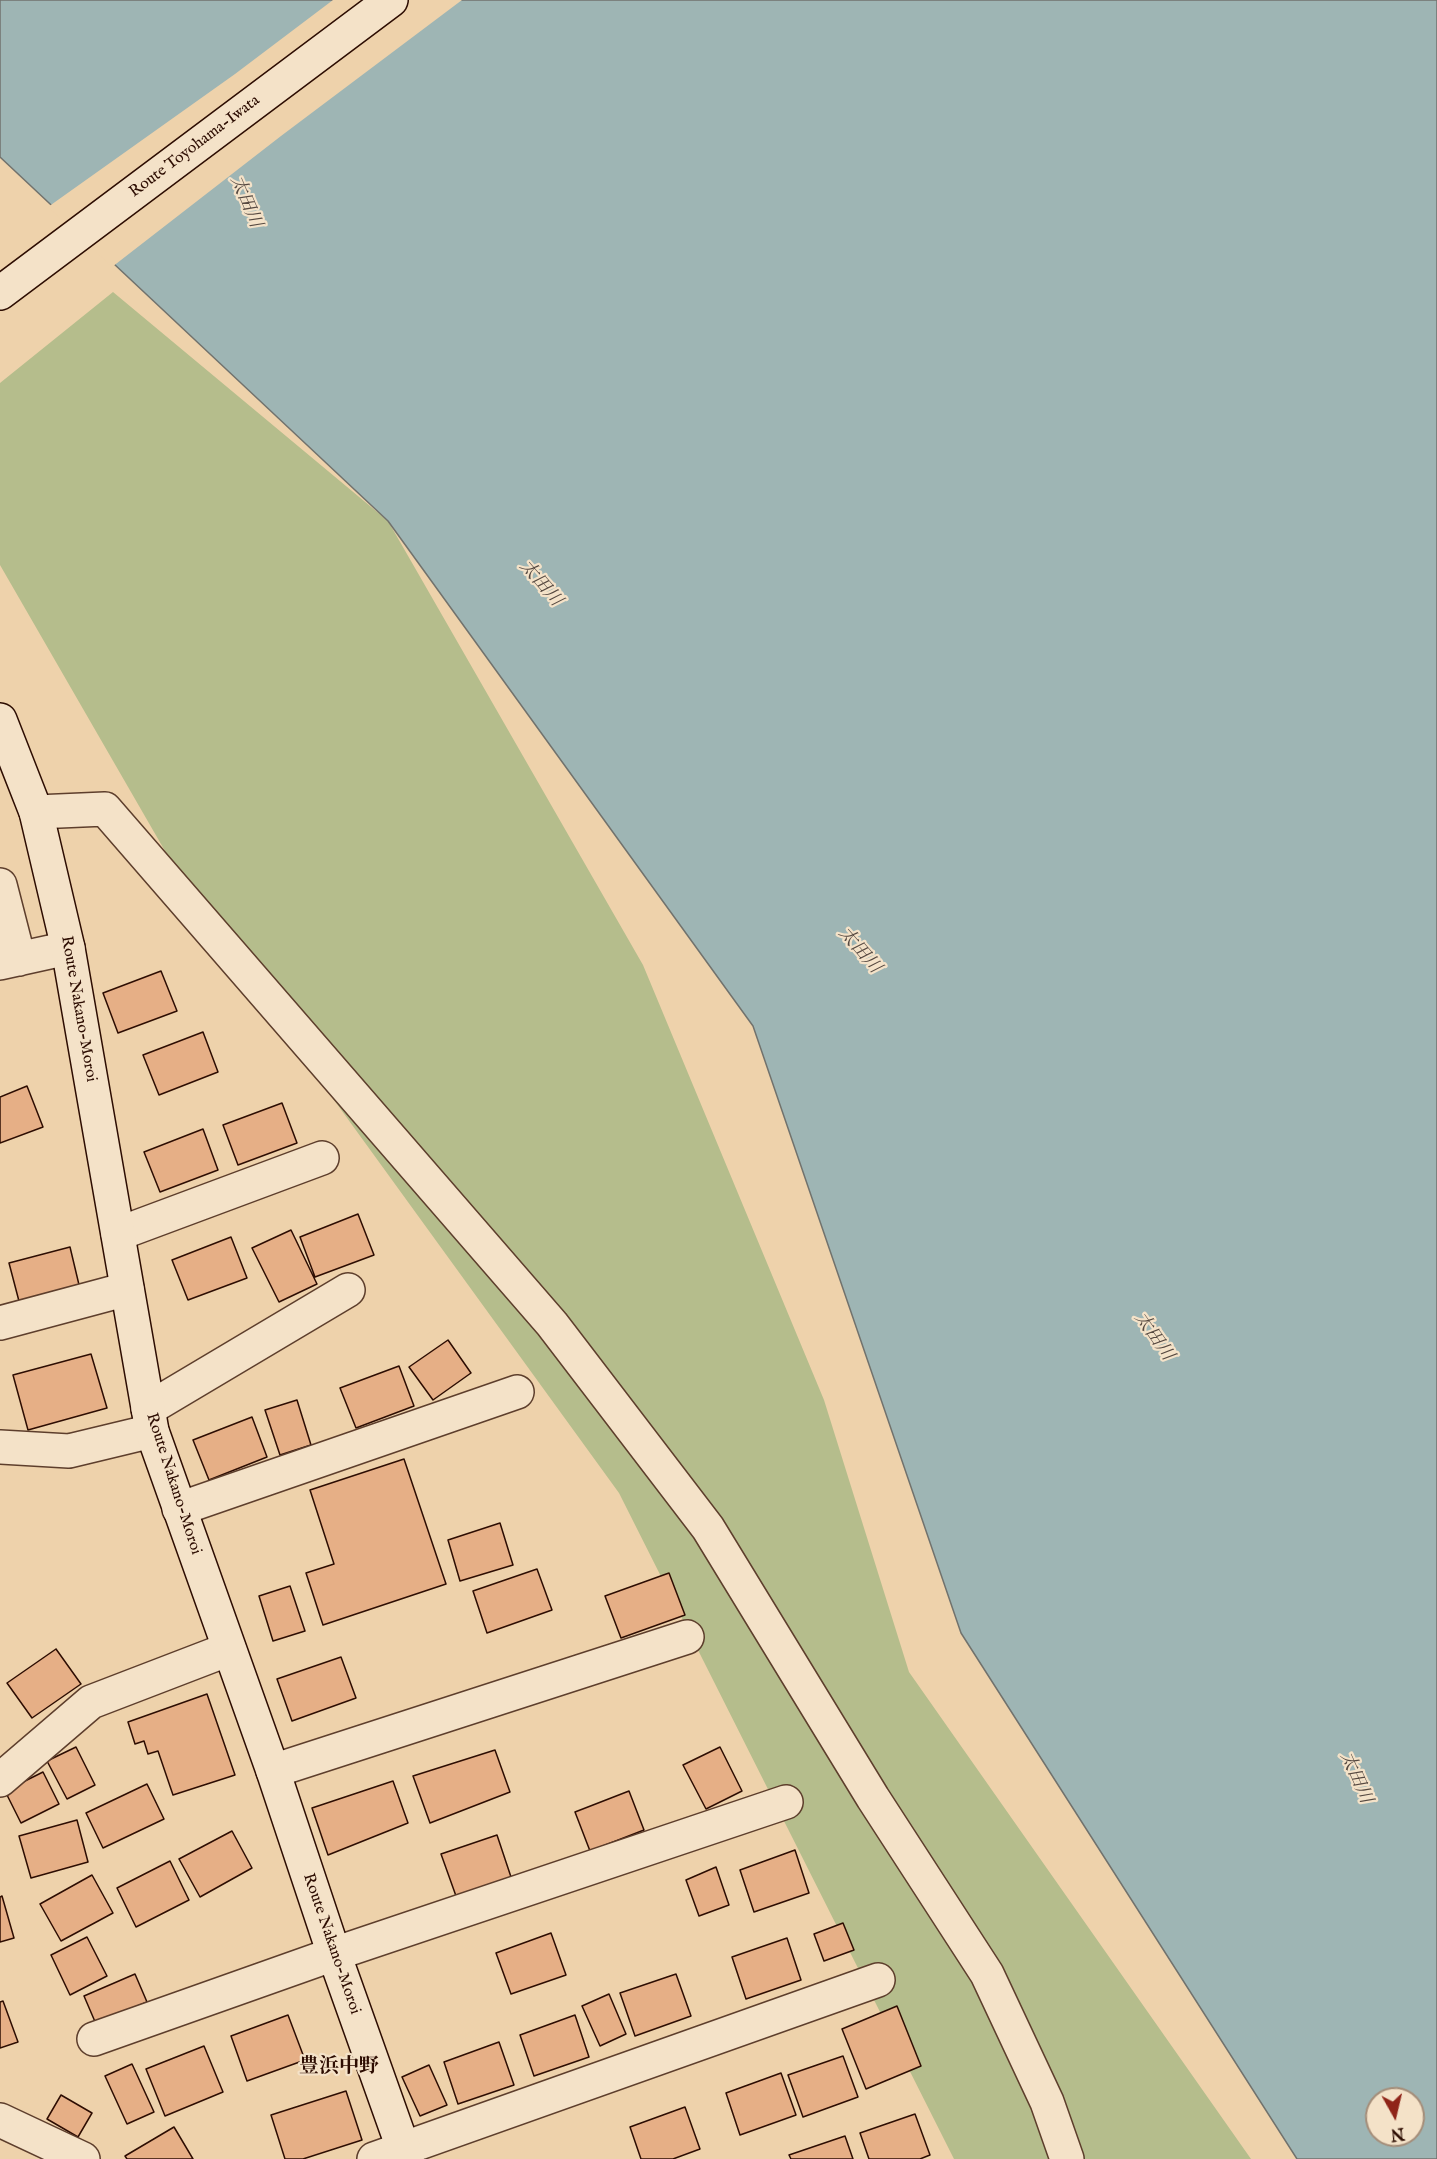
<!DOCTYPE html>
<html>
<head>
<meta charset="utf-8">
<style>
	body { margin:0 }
	#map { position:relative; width:1437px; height:2159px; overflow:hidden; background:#eed2ab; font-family:"IM FELL English",serif }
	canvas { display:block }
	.north { position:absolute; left:1365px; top:2087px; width:60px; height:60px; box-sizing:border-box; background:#f4e2c8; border:2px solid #a48d79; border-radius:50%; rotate:172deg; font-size:16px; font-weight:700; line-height:24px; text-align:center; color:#2d0d02 }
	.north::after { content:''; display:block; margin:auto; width:21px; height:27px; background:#8f2418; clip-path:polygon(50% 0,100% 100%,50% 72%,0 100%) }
</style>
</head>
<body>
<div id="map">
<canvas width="1437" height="2159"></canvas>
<div class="north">N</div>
</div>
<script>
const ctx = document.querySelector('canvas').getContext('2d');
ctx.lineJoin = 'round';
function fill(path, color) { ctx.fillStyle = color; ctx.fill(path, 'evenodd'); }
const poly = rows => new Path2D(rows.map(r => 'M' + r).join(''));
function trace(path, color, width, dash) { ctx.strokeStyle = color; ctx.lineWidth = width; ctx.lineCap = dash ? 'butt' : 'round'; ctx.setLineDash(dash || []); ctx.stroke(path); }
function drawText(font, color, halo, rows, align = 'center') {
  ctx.font = font + ' "IM FELL English","Noto Serif JP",serif'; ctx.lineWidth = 4.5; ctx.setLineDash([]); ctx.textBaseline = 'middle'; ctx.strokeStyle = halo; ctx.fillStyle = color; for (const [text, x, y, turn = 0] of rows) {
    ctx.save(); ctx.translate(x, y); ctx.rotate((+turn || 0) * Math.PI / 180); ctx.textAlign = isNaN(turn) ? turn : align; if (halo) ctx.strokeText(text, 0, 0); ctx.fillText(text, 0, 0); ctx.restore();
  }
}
fill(poly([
	[113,292,388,521,643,965,824,1400,909,1672,1251,2159,954,2159,619,1493,210,929,0,565,0,383]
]), '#b5bd8c');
const water = poly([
	[0,0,1437,0,1437,2159,1297,2159,961,1633,753,1026,388,521,0,157,0,0],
	[1377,2099,1413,2099,1413,2135,1377,2135,1377,2099]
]);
fill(water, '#9eb5b4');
trace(water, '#71726d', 1.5);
fill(poly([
	[333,0,462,0,281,136,112,267,48,207,235,74]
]), '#eed2ab');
const building = poly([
	[161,971,177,1011,118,1033,103,993,161,971],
	[203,1032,218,1072,159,1095,143,1055,203,1032],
	[27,1086,43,1127,0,1143,0,1097,27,1086],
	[282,1103,297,1143,238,1165,223,1125,282,1103],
	[203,1129,218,1170,160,1192,144,1152,203,1129],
	[358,1214,374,1255,315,1277,300,1237,358,1214],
	[291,1230,317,1284,279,1302,252,1248,291,1230],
	[231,1237,247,1278,188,1300,172,1260,231,1237],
	[70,1247,80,1289,20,1305,9,1263,70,1247],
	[448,1340,471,1373,433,1400,409,1367,448,1340],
	[91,1354,107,1408,28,1430,13,1375,91,1354],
	[399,1366,414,1406,356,1428,340,1388,399,1366],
	[297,1400,311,1445,280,1455,265,1410,297,1400],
	[252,1417,267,1457,209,1480,193,1440,252,1417],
	[404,1459,446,1584,323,1625,306,1573,334,1564,310,1490,404,1459],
	[500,1523,513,1565,460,1581,448,1540,500,1523],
	[537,1569,552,1610,487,1633,473,1591,537,1569],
	[669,1573,685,1615,621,1638,605,1596,669,1573],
	[290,1586,305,1631,273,1641,259,1596,290,1586],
	[56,1649,81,1684,32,1718,7,1683,56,1649],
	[341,1657,356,1698,292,1721,277,1679,341,1657],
	[207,1694,235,1775,173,1795,158,1751,148,1754,144,1741,135,1744,128,1722,207,1694],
	[76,1747,95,1785,67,1799,47,1761,76,1747],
	[720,1747,742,1791,706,1809,683,1765,720,1747],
	[495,1750,510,1792,430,1823,413,1776,495,1750],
	[43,1772,59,1804,21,1823,5,1791,43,1772],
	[393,1781,408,1823,328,1855,312,1808,393,1781],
	[147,1784,164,1819,103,1848,86,1813,147,1784],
	[629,1791,644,1830,590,1851,575,1812,629,1791],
	[77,1820,88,1862,31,1878,19,1836,77,1820],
	[232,1831,252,1868,200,1897,179,1859,232,1831],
	[497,1835,511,1877,456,1896,441,1854,497,1835],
	[795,1850,809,1893,754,1912,740,1870,795,1850],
	[170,1861,189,1900,136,1927,117,1888,170,1861],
	[716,1867,729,1905,699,1916,686,1880,716,1867],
	[92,1875,113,1913,61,1941,40,1904,92,1875],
	[2,1896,14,1938,0,1942,0,1897,2,1896],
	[843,1923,854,1950,824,1961,814,1934,843,1923],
	[551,1933,566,1975,511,1994,496,1953,551,1933],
	[87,1937,107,1976,70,1995,51,1955,87,1937],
	[787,1938,801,1980,746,1999,732,1957,787,1938],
	[135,1974,147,2002,96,2024,84,1996,135,1974],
	[676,1974,691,2016,635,2036,620,1993,676,1974],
	[609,1994,626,2034,600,2046,582,2006,609,1994],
	[3,2001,18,2042,0,2048,0,2002,3,2001],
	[897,2006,921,2066,866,2089,842,2029,897,2006],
	[288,2015,305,2060,247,2081,231,2036,288,2015],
	[575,2015,589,2057,534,2076,520,2035,575,2015],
	[499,2042,514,2085,458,2104,444,2062,499,2042],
	[204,2046,223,2092,165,2116,146,2069,204,2046],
	[843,2056,858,2097,803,2117,788,2075,843,2056],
	[132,2064,154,2112,127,2124,105,2076,132,2064],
	[429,2065,447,2105,420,2116,402,2077,429,2065],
	[781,2073,796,2115,740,2135,726,2093,781,2073],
	[346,2091,362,2140,303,2159,285,2159,271,2115,346,2091],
	[61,2095,92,2113,78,2137,47,2119,61,2095],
	[685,2107,700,2149,673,2159,641,2159,630,2127,685,2107],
	[915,2114,930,2155,920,2159,869,2159,860,2133,915,2114],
	[174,2127,193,2159,127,2159,125,2156,174,2127],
	[845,2136,853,2159,791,2159,789,2155,845,2136]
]);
fill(building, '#e6af86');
trace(building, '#2d0d02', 1.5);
const minor = poly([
	[36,812,105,809,552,1324,708,1528,873,1798,987,1974,1047,2102,1067,2159],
	[0,885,19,959],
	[0,963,68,948],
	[118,1234,322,1158],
	[0,1323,127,1289],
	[148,1409,348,1290],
	[0,1447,69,1451,152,1431],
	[179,1509,517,1392],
	[273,1771,687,1637],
	[0,1780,91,1702,229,1649],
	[94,2039,334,1954,786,1802],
	[0,2120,83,2159],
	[374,2159,878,1980]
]);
const secondary = poly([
	[0,293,391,0],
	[0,720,36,812,68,948,152,1431,273,1771,334,1954,407,2159]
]);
trace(minor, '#5d3e2c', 36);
trace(secondary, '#2d0d02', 36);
trace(minor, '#f4e2c8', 33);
trace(secondary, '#f4e2c8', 33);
drawText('16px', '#2d0d02', '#f4e2c8', [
	["Route Toyohama-Iwata",195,147,-37],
	["Route Nakano-Moroi",78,1009,80],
	["Route Nakano-Moroi",173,1484,72],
	["Route Nakano-Moroi",331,1944,71]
]);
drawText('italic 18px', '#554840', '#f4e2c8', [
	["太田川",245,202,67],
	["太田川",540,584,49],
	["太田川",859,951,49],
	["太田川",1153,1337,55],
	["太田川",1355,1778,66]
]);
drawText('bold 20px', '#2d0d02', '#f4e2c8', [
	["豊浜中野",339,2068]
]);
</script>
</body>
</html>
